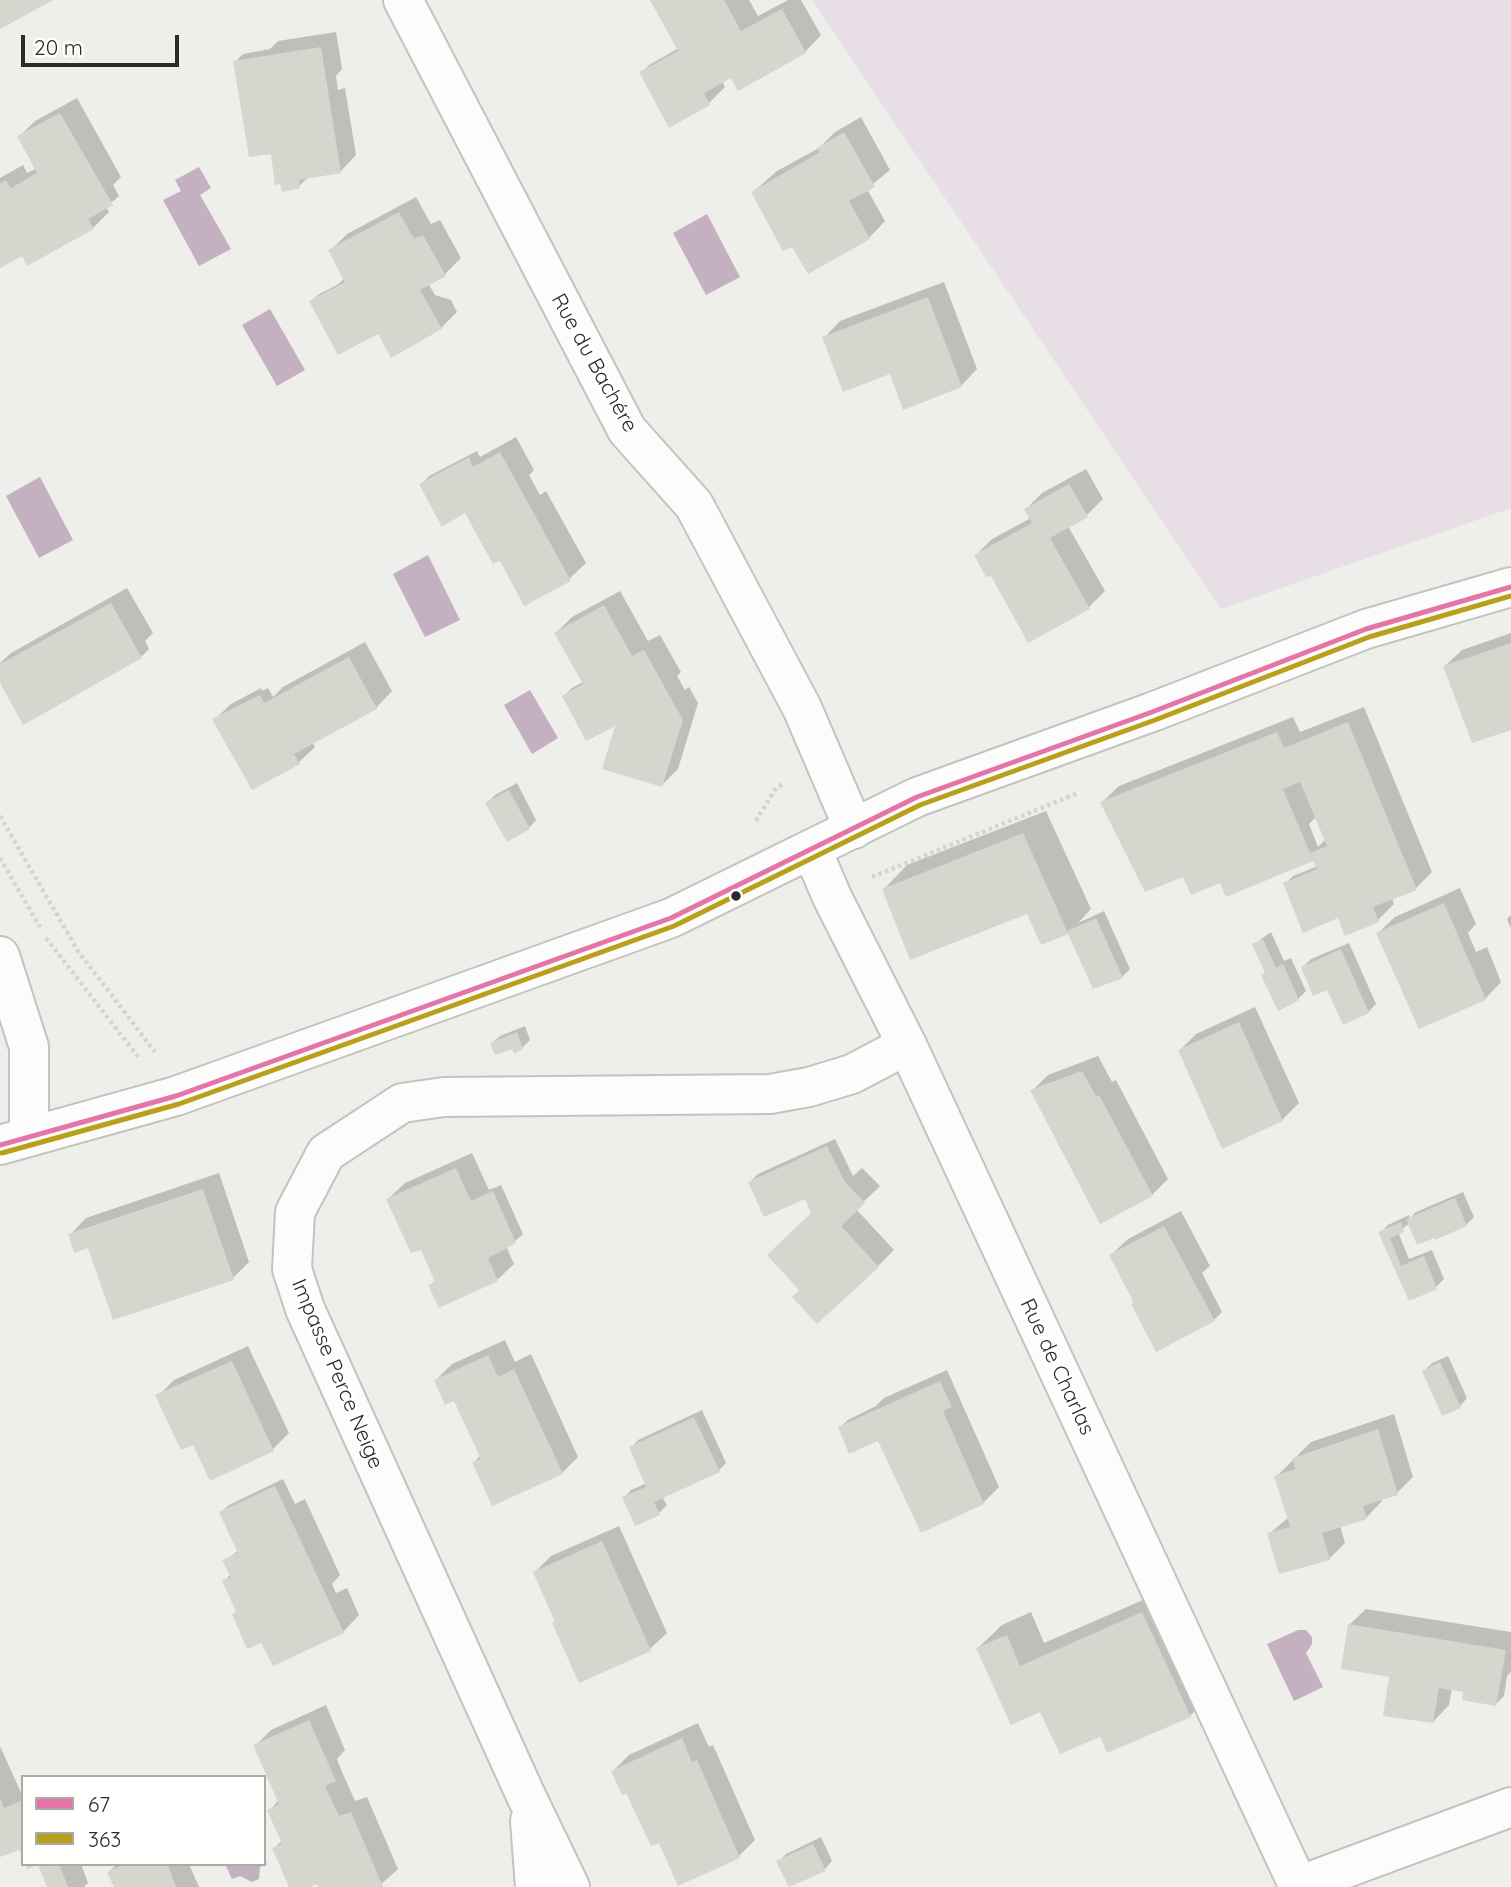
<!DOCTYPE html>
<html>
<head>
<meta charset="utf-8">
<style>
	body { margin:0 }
	#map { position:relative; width:1511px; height:1887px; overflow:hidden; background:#eeeeea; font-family:Quicksand,sans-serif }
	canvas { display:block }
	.legend { position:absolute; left:21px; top:1775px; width:245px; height:91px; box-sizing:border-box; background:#fffffe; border:2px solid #aaaaa8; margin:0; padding:9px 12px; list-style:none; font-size:21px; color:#2a2a27 }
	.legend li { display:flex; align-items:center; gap:14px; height:35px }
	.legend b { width:35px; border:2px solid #aaaaa8 }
	.scale { position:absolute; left:21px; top:35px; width:158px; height:32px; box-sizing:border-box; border:4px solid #2a2a27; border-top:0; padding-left:9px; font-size:21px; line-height:24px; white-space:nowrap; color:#2a2a27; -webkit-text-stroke:5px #fffffe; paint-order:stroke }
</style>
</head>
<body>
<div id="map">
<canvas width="1511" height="1887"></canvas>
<ul class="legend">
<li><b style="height:9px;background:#e675a7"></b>67</li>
<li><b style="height:9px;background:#ba9f1a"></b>363</li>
</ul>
<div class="scale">20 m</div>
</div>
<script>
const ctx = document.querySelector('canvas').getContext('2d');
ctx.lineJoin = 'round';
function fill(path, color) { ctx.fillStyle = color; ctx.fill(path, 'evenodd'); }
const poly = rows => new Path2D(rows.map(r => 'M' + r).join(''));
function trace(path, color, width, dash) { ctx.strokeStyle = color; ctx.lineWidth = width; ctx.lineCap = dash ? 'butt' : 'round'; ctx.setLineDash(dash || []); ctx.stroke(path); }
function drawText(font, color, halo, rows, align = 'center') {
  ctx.font = font + ' Quicksand,sans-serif'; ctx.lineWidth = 6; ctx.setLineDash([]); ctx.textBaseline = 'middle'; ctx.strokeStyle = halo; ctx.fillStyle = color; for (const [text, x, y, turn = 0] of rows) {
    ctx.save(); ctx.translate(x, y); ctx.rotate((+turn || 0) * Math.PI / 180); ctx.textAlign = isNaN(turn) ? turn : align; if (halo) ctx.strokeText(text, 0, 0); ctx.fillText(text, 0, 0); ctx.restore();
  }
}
fill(poly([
	[812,0,1511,0,1511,508,1221,609]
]), '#e8dee6');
fill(poly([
	[199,167,211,188,200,195,231,249,199,266,163,200,181,191,175,180],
	[707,214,740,277,706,295,673,233],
	[270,309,305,370,277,386,242,325],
	[40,477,73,540,39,558,6,496],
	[428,555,460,620,425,637,393,574],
	[530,690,558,738,532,754,504,705],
	[1298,1630,1306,1630,1312,1637,1312,1644,1306,1653,1323,1687,1294,1701,1267,1644],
	[264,1858,267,1864,260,1867,259,1879,252,1882,240,1876,232,1879,225,1864,264,1864]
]), '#c4b0c1');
fill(poly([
	[652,0,749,0,758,16,788,0,801,0,821,35,805,52,738,73,722,81,725,87,709,103,641,73,649,65,679,48],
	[336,32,342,69,336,76,338,90,345,88,356,155,340,172,309,177,299,186,273,155,235,62,243,54,270,49,278,41],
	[77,98,121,177,113,185,119,196,106,207,109,212,93,228,22,252,0,266,0,178,23,165,27,173,37,168,19,137,35,121],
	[861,117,890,170,867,189,885,221,869,238,794,247,753,192,777,171,819,148,835,132],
	[416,197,431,224,440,220,461,258,445,274,428,283,435,295,451,300,457,312,441,328,379,331,311,302,319,294,337,285,345,278,330,251,347,234],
	[944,282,977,369,961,386,891,372,824,338,840,321],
	[516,437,534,470,529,475,540,495,546,491,586,563,569,579,500,558,465,510,422,484,429,476,477,451,480,457],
	[1086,469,1103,499,1087,515,1068,526,1105,591,1088,608,991,573,976,555,992,539,1031,518,1026,509,1042,493],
	[127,588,153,633,145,641,149,649,141,657,0,679,0,663,11,653],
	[620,591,648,641,660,635,681,672,677,676,685,690,689,687,698,703,678,769,662,785,618,723,564,696,572,688,583,682,556,633,572,617],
	[1511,633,1511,728,1445,666,1462,650],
	[365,642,392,691,376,708,312,742,315,747,298,763,214,720,231,704,261,688,262,691,268,688,273,697,283,687],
	[1364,707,1432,872,1416,888,1392,898,1394,904,1378,920,1338,915,1285,884,1293,876,1318,866,1314,858,1221,881,1183,875,1102,802,1119,786,1293,717,1300,732],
	[1317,816,1326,839,1318,847,1309,824],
	[517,783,536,820,529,828,487,803,495,795],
	[1046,811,1091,909,1078,923,1104,911,1130,969,1122,977,1069,931,1042,943,1028,912,884,889,907,865],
	[1460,888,1476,924,1468,933,1476,952,1487,947,1501,982,1485,999,1378,933,1395,917],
	[1511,915,1511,929,1507,919],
	[1271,932,1284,961,1291,958,1306,991,1298,999,1266,972,1254,944],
	[1349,943,1376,1004,1368,1012,1303,967,1311,959],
	[1255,1007,1299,1103,1282,1120,1180,1050,1196,1034],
	[525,1026,530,1040,522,1048,492,1043,500,1036],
	[1098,1056,1112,1082,1116,1080,1168,1179,1152,1195,1032,1091,1048,1075],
	[835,1139,853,1176,862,1168,880,1186,856,1209,894,1250,878,1266,802,1290,813,1213,806,1197,750,1182,758,1174],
	[472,1153,489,1190,501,1185,523,1234,515,1241,506,1246,514,1264,497,1280,430,1285,436,1280,422,1248,388,1199,405,1183],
	[219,1173,249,1262,233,1278,89,1246,70,1235,86,1218],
	[1463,1192,1474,1217,1466,1225,1410,1223,1398,1232,1409,1259,1432,1250,1444,1279,1436,1287,1410,1298,1380,1233,1388,1225,1409,1215,1410,1218,1416,1212],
	[1181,1211,1210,1266,1202,1273,1222,1312,1214,1320,1136,1302,1111,1255,1128,1239],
	[505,1340,515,1362,531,1354,578,1457,562,1473,474,1462,481,1455,455,1398,436,1380,452,1364],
	[248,1346,289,1433,273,1449,194,1443,158,1396,174,1380],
	[1448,1356,1467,1398,1460,1406,1424,1371,1432,1363],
	[947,1370,999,1487,983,1503,879,1438,840,1427,848,1420,876,1406,884,1398],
	[702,1410,726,1463,719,1470,662,1497,667,1505,659,1513,624,1498,631,1490,647,1483,631,1448,638,1440],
	[1394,1414,1413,1477,1397,1493,1381,1498,1382,1501,1366,1518,1340,1526,1345,1543,1329,1559,1269,1534,1289,1517,1276,1477,1311,1442],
	[283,1479,295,1504,305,1499,340,1575,332,1584,336,1593,347,1588,359,1615,343,1632,262,1639,237,1611,224,1581,231,1574,225,1561,239,1550,221,1512,229,1505],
	[619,1526,667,1633,650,1649,593,1675,556,1622,535,1572,551,1556],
	[1166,1590,1214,1692,1190,1716,1100,1734,1041,1710,978,1648,1002,1625,1031,1612,1044,1643],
	[1366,1609,1511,1632,1511,1672,1507,1676,1504,1696,1496,1704,1464,1690,1452,1688,1449,1705,1433,1722,1349,1625],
	[326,1705,345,1750,337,1759,342,1772,355,1801,367,1797,398,1869,378,1887,320,1887,318,1882,305,1887,291,1887,274,1848,283,1840,269,1811,279,1800,255,1746,271,1730],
	[698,1723,709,1747,713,1745,755,1840,739,1856,659,1840,613,1771,629,1755],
	[0,1746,23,1797,23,1854,20,1847,0,1855],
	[821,1837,832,1861,825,1869,779,1861,786,1854],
	[40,1864,81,1864,88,1883,84,1887,49,1887],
	[117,1864,189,1864,199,1887,115,1887,109,1872]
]), '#0003');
fill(poly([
	[0,0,53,0,0,29],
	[650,0,724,0,741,31,782,9,806,53,738,91,731,78,704,93,710,105,669,128,639,72,678,51],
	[321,47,341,173,299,180,300,188,282,192,280,184,275,185,271,154,249,157,233,61],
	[60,113,113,205,88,219,94,229,27,266,22,256,0,268,0,184,6,180,11,188,37,173,17,136],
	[844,132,875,187,849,201,870,239,808,274,792,247,783,251,751,192,810,158,820,152,817,148],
	[399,212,414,239,423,235,446,276,420,290,442,329,391,358,378,334,338,355,309,301,345,282,328,250],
	[928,297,962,387,903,410,890,374,843,392,822,337],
	[500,452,571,581,524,606,500,561,493,564,465,513,442,527,419,484,469,457,473,467],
	[1069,484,1088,517,1050,538,1090,609,1028,643,991,576,986,577,974,555,1032,523,1024,509],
	[111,603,142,658,23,725,0,683,0,664],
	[604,605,632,656,644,650,683,720,662,787,602,769,615,726,586,741,562,696,583,684,554,633],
	[1511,643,1511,730,1472,743,1443,666],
	[349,657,377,709,294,754,300,764,252,790,212,719,260,695,264,703],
	[1348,722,1417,890,1373,907,1379,922,1345,936,1338,918,1303,933,1283,883,1317,869,1313,861,1226,897,1220,883,1191,895,1183,877,1145,892,1100,802,1277,732,1284,748],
	[1300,782,1327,846,1310,853,1283,789],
	[509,790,530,829,507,842,485,803],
	[1023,833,1067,931,1096,918,1123,978,1093,989,1068,934,1041,945,1027,914,910,960,882,889],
	[1444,903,1486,1000,1419,1029,1376,933],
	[1263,939,1276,968,1283,964,1299,1000,1278,1011,1261,975,1265,973,1252,944],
	[1341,949,1369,1013,1343,1025,1327,990,1313,996,1301,967],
	[1239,1022,1283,1121,1222,1149,1178,1050],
	[517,1032,523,1049,514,1054,512,1049,495,1055,490,1043],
	[1082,1071,1096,1096,1099,1095,1153,1196,1100,1224,1030,1090],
	[827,1146,845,1182,865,1203,841,1226,879,1267,817,1324,792,1297,799,1290,767,1255,811,1213,805,1199,764,1217,748,1182],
	[456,1168,471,1201,493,1191,516,1243,488,1258,498,1281,439,1308,428,1285,435,1282,421,1250,411,1253,386,1199],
	[203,1189,234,1280,113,1320,88,1248,74,1253,68,1234],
	[1455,1198,1467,1226,1435,1240,1434,1238,1417,1245,1406,1219],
	[1401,1222,1404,1232,1390,1238,1401,1266,1424,1256,1437,1289,1409,1301,1378,1232],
	[1164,1226,1215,1321,1156,1352,1131,1304,1134,1303,1109,1255],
	[488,1355,498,1377,514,1369,563,1474,492,1506,472,1462,481,1459,454,1401,445,1405,434,1380],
	[232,1361,274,1451,210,1481,193,1445,181,1450,155,1395],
	[1440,1362,1461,1408,1442,1416,1422,1371],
	[940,1381,952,1407,943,1411,984,1504,921,1533,878,1441,849,1454,838,1427],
	[694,1417,720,1472,654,1502,660,1515,635,1526,622,1497,646,1487,629,1447],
	[1378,1429,1398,1495,1363,1506,1367,1519,1322,1533,1330,1560,1279,1574,1267,1533,1290,1527,1274,1476,1295,1469,1293,1458],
	[275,1486,344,1633,273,1666,261,1643,247,1649,232,1614,236,1612,222,1580,231,1577,222,1560,238,1553,219,1512],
	[602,1541,651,1651,579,1683,552,1623,555,1622,533,1572],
	[1142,1612,1191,1717,1107,1753,1100,1737,1060,1754,1040,1712,1011,1725,976,1648,1007,1635,1020,1666],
	[1348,1624,1506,1650,1496,1706,1462,1700,1463,1692,1439,1688,1433,1723,1383,1716,1389,1677,1341,1669],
	[309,1720,336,1781,325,1786,339,1816,351,1812,383,1887,318,1887,317,1884,309,1887,289,1887,272,1848,282,1844,267,1810,279,1804,253,1745],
	[682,1738,692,1762,697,1760,740,1858,678,1886,659,1843,651,1846,626,1793,622,1795,611,1771],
	[0,1798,4,1808,23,1800,23,1858,19,1850,0,1857],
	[813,1844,826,1871,789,1887,776,1861],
	[25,1864,59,1864,68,1887,47,1887,38,1865,27,1869],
	[125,1864,172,1864,168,1866,176,1887,114,1887,107,1872]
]), '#d6d6ce');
const minor = poly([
	[403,0,627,430,694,505,802,708,854,829],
	[812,850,832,897,907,1045,1299,1887],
	[0,956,29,1047,29,1135],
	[530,1821,535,1887],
	[1298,1886,1511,1807],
	[570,1887,527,1798,305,1309,292,1269,295,1212,326,1153,402,1103,444,1097,770,1094,809,1087,852,1074,907,1045]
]);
const secondary = poly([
	[0,1145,176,1096,671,918,917,797,1152,712,1366,629,1511,587]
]);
trace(minor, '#c3c3bf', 42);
trace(secondary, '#c3c3bf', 42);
trace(poly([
	[0,816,78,951,155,1052],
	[756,821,776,788,783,784],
	[0,858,40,927],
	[872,877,1078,793],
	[46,938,139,1058]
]), '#d4d4d4', 4.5, [3.5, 3.5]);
trace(minor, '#fcfcfc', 38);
trace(secondary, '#fcfcfc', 38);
trace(poly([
	[0,1145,176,1096,671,918,917,797,1152,712,1366,629,1511,587]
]), '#e675a7', 5);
trace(poly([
	[2,1153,179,1104,674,926,920,805,1155,720,1369,637,1511,596]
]), '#ba9f1a', 5);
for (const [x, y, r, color] of [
	[736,896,6,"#2a2a27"]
]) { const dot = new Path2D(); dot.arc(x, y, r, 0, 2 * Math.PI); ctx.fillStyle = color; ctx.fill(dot); trace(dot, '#fffffe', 2.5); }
drawText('21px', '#2a2a27', '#fffffe', [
	["Rue du Bachére",594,363,61],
	["Rue de Charlas",1057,1367,65],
	["Impasse Perce Neige",337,1374,67]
]);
</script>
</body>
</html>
